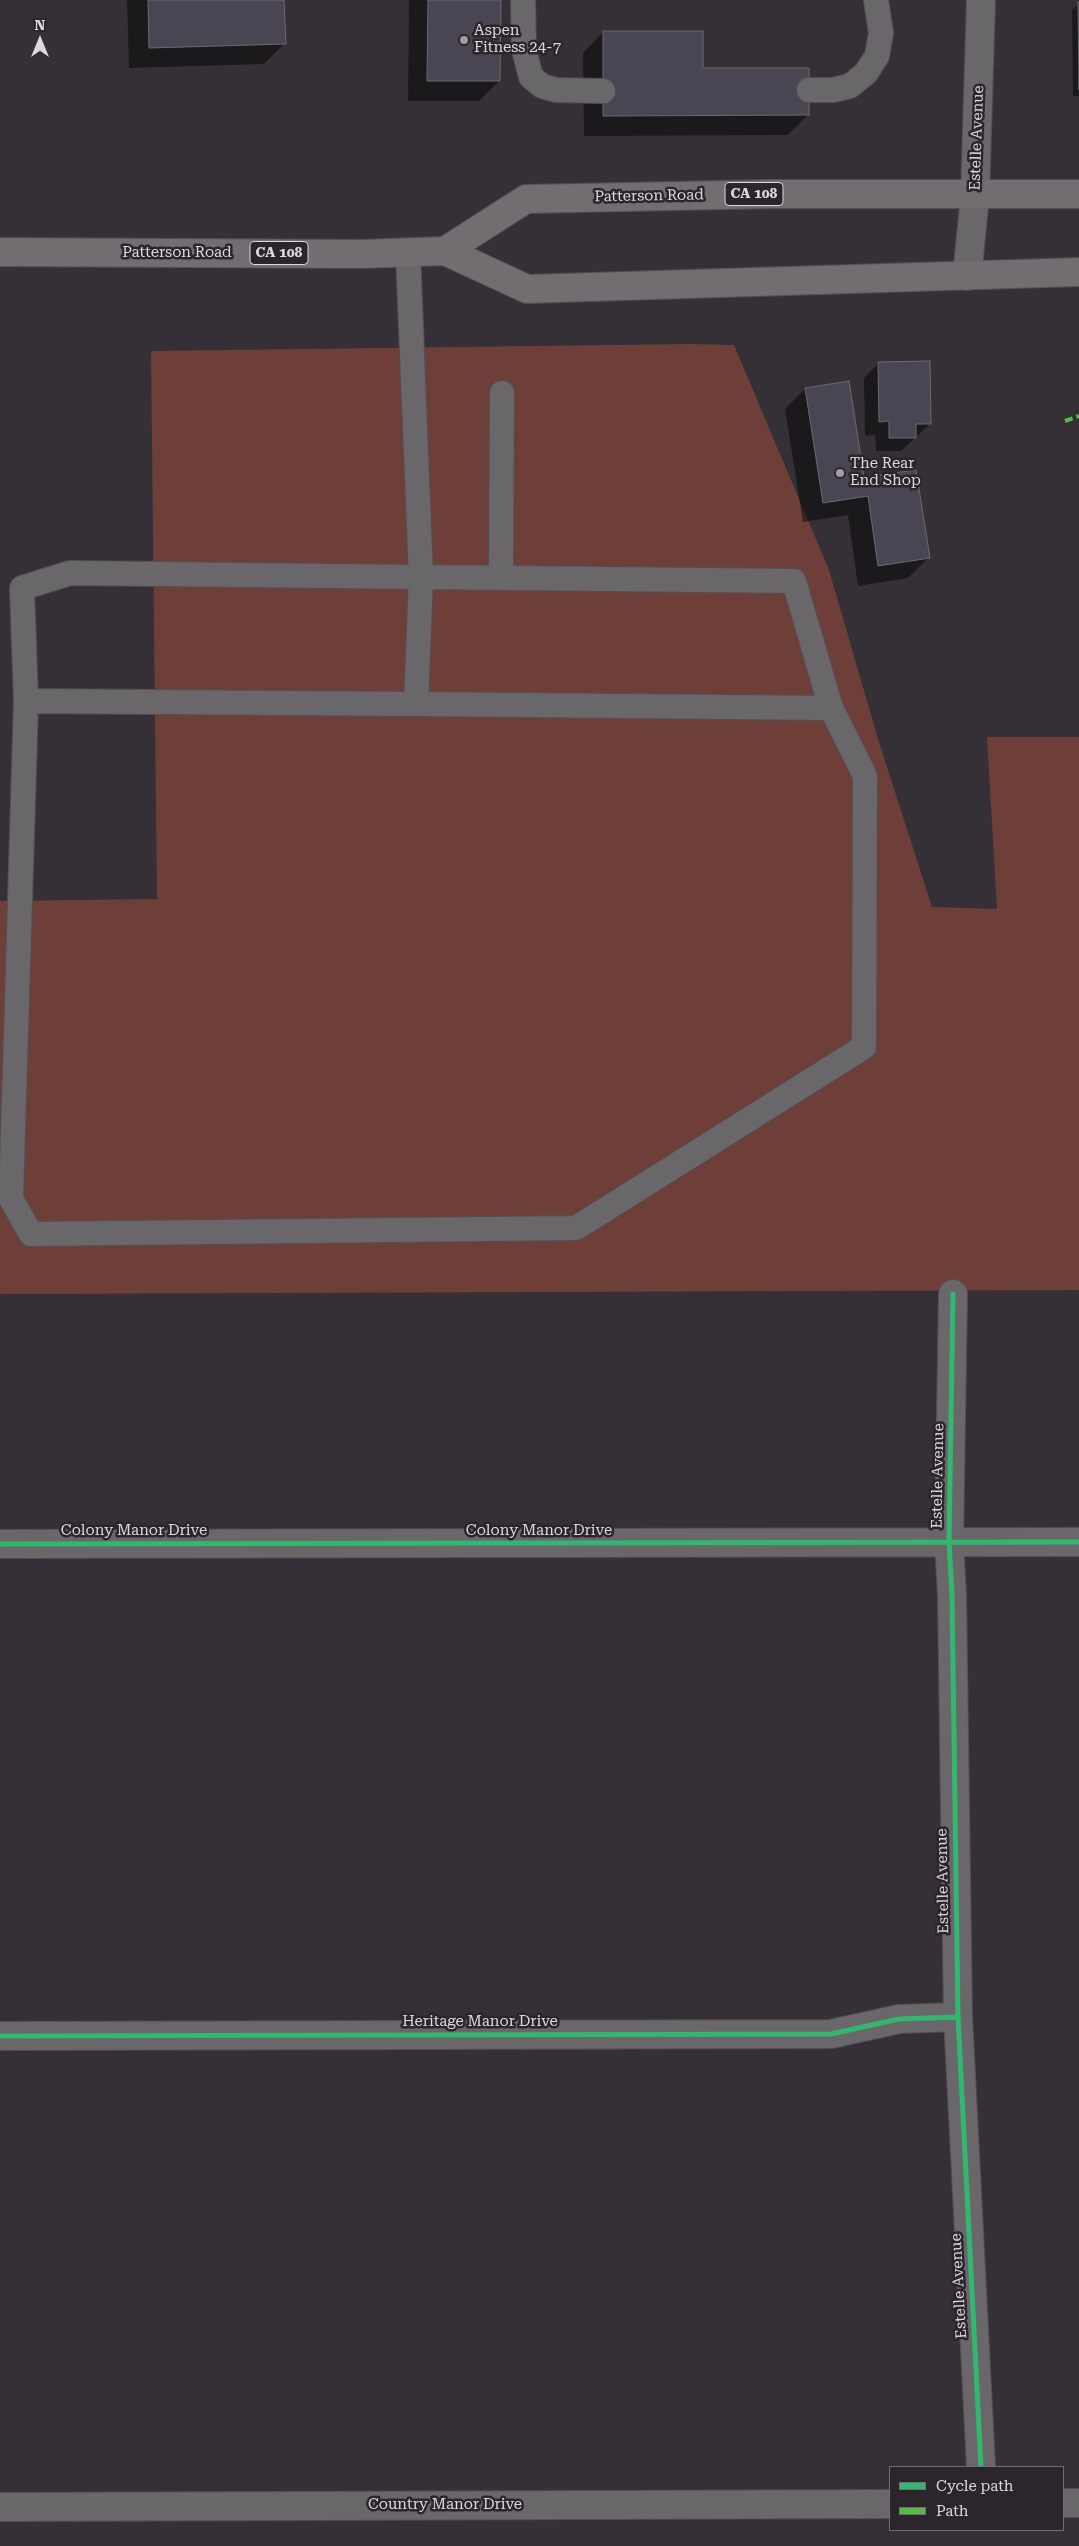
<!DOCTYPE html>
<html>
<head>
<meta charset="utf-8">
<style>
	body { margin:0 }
	#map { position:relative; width:1079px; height:2546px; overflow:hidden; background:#353035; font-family:"Roboto Serif",serif }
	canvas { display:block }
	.legend { position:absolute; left:889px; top:2466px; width:175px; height:65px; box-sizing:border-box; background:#2c252c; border:1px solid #736d73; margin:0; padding:6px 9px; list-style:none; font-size:15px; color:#ddd9dd }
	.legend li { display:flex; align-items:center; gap:10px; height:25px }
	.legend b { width:25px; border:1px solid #736d73 }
	.north { position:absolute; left:15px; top:15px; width:50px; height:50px; -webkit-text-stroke:4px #2c252c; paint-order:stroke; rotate:0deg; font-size:14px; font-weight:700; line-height:20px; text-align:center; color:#ddd9dd }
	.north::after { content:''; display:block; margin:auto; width:18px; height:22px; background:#ddd9dd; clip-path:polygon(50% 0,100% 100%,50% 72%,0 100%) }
</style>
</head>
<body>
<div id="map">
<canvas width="1079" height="2546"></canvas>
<ul class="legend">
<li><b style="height:6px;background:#33b770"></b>Cycle path</li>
<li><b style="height:6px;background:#58b947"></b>Path</li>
</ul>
<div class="north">N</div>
</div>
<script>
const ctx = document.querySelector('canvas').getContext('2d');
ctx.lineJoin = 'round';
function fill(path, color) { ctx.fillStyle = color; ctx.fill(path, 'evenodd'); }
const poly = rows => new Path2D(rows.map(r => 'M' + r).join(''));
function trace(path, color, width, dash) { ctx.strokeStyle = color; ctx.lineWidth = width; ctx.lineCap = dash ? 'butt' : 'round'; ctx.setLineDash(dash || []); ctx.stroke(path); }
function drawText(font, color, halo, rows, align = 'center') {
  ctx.font = font + ' "Roboto Serif",serif'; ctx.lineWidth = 5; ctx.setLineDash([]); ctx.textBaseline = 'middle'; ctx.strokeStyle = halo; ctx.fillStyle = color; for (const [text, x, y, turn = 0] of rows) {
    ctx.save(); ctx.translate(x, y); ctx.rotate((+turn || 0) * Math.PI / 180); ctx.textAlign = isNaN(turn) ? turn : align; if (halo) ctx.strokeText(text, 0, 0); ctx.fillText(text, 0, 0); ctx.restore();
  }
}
fill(poly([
	[691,344,734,345,829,570,878,739,932,907,997,909,987,737,1079,737,1079,1290,0,1294,0,901,157,899,151,351]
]), '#6e3f39');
fill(poly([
	[127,0,283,0,284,44,264,64,129,68],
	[409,0,500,0,499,81,479,101,408,101],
	[1079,4,1079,96,1073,96,1072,10],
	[603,32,702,69,808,115,788,135,584,136,583,53],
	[878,364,930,424,901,451,876,451,875,435,865,436,864,378],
	[848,382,862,479,928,558,908,578,858,586,848,515,803,522,785,409,805,389]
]), '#0007');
const building = poly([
	[148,0,284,0,286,44,149,48,148,0],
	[428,0,501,0,500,81,427,81,428,0],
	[1078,2,1079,2,1079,90,1078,2],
	[603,31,703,31,703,68,809,68,809,115,603,116,603,31],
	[930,361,931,424,916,424,916,438,889,438,889,421,879,422,878,362,930,361],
	[849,381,864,477,916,470,930,558,878,566,868,496,823,503,805,388,849,381]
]);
fill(building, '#4a4552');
trace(building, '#6d6a6f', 1);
const lane = poly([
	[523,0,524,50,531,77,542,86,556,90,603,91],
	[809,90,833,90,850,86,866,73,877,56,881,33,876,0],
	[408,253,421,577,794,581,831,708,416,704,26,701,22,588,70,573,421,577,416,704],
	[501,578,502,393],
	[26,701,11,1199,31,1234,576,1228,864,1047,865,776,831,708]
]);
const street = poly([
	[967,276,975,196,981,0],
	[953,1294,949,1542,952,1595,958,2017,981,2467],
	[0,1544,1079,1542],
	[0,2036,831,2034,899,2019,958,2017],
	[1063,2503,1079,2503],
	[0,2507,890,2504]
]);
const primary = poly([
	[445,251,526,199,773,194,1079,194],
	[0,252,361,254,445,251,527,289,1079,272]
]);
trace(lane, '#534f53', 26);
trace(street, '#534f53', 30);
trace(primary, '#534f53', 30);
trace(lane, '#6a676a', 24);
trace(street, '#6a676a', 28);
trace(primary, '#736c70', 28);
trace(poly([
	[1065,421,1079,416]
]), '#58b947', 4, [8, 4]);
trace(poly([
	[953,1294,949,1542,952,1595,958,2017,981,2467],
	[0,1544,1079,1542],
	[0,2036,831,2034,899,2019,958,2017]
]), '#33b770', 5);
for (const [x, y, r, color] of [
	[464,40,5,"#a29ea2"],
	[840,473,5,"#a29ea2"]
]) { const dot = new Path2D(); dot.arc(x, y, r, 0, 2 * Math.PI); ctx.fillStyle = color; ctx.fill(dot); trace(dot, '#2c252c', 2); }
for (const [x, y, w] of [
	[754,194,58],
	[279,253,58]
]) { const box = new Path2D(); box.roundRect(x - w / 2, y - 11.5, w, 23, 4); ctx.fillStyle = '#2c252c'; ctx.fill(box); trace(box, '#ddd9dd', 1); }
drawText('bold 14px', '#ddd9dd', null, [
	["CA 108",754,194],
	["CA 108",279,253]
]);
drawText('15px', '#ddd9dd', '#2c252c', [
	["Aspen",474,31],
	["Fitness 24-7",474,48],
	["The Rear",850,464],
	["End Shop",850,481]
], 'left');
drawText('15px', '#ddd9dd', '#2c252c', [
	["Estelle Avenue",977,138,-88],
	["Patterson Road",649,196,-1],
	["Patterson Road",177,253],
	["Estelle Avenue",938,1476,-89],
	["Colony Manor Drive",134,1531],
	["Colony Manor Drive",539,1531],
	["Estelle Avenue",943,1881,-91],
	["Heritage Manor Drive",480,2022],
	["Estelle Avenue",959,2286,-93],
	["Country Manor Drive",445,2505]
]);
</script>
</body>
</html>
